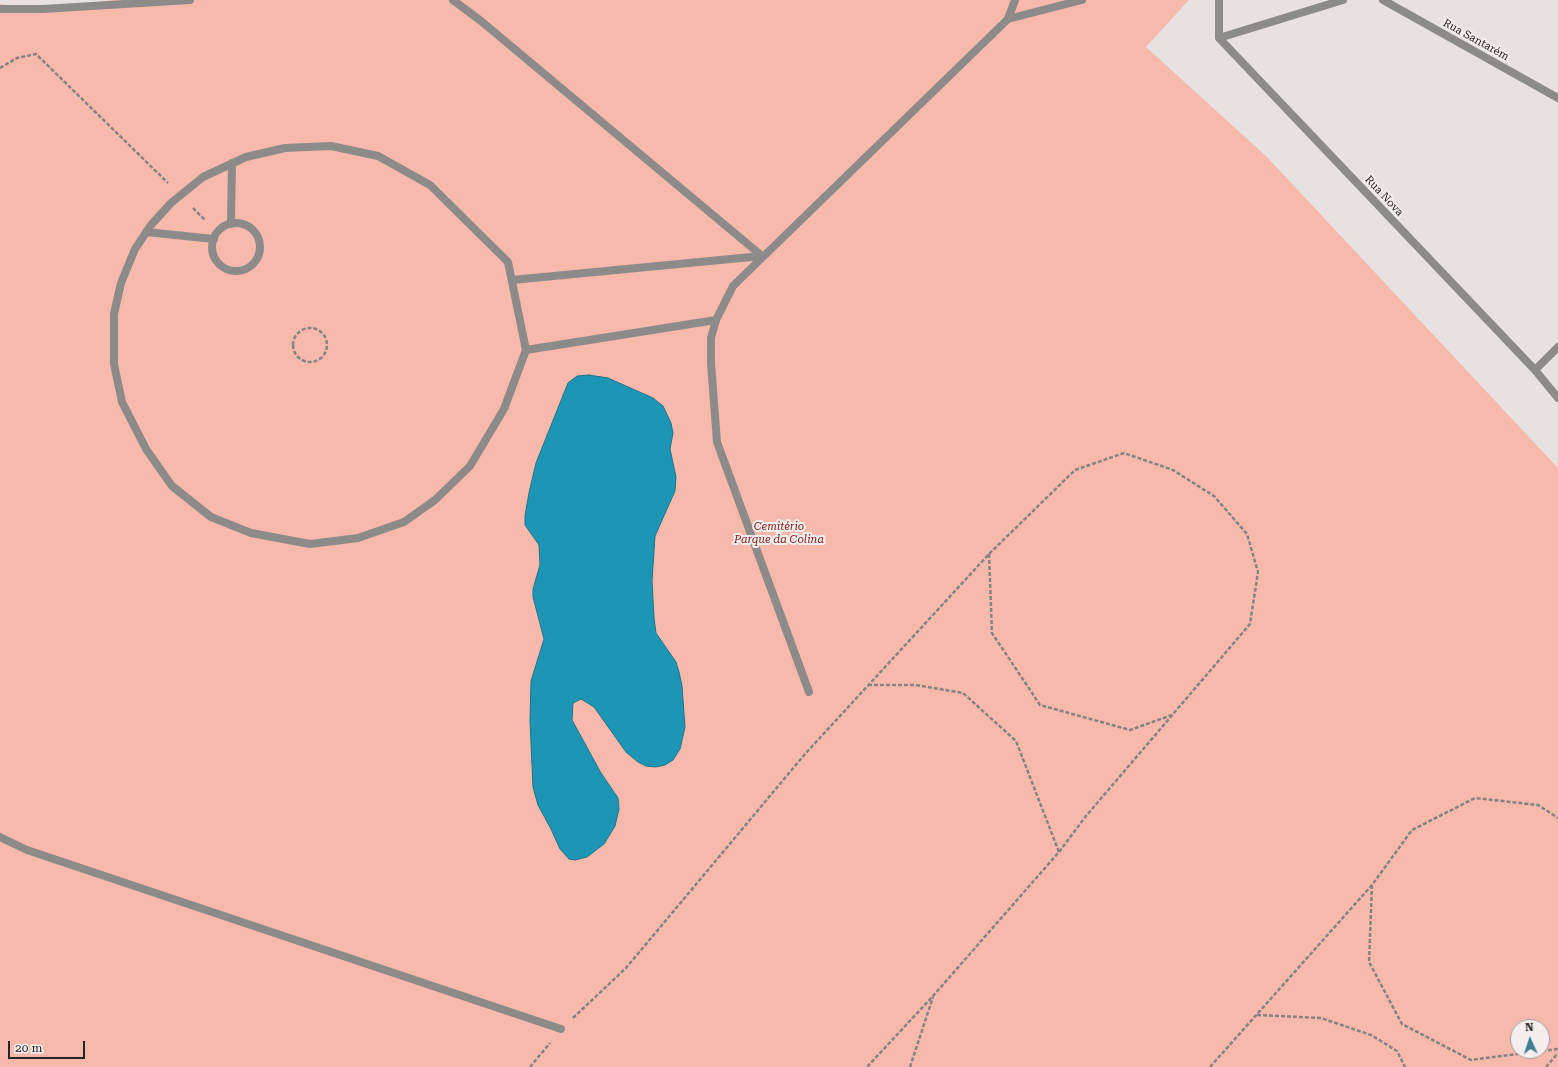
<!DOCTYPE html>
<html>
<head>
<meta charset="utf-8">
<style>
	body { margin:0 }
	#map { position:relative; width:1558px; height:1067px; overflow:hidden; background:#e7e2e1; font-family:"Roboto Serif",serif }
	canvas { display:block }
	.north { position:absolute; left:1510px; top:1019px; width:40px; height:40px; box-sizing:border-box; background:#f4efee; border:1px solid #a29e9e; border-radius:50%; rotate:357deg; font-size:11px; font-weight:700; line-height:16px; text-align:center; color:#272525 }
	.north::after { content:''; display:block; margin:auto; width:14px; height:18px; background:#3f7e92; clip-path:polygon(50% 0,100% 100%,50% 72%,0 100%) }
	.scale { position:absolute; left:8px; top:1041px; width:77px; height:18px; box-sizing:border-box; border:2px solid #272525; border-top:0; padding-left:5px; font-size:12px; line-height:14px; white-space:nowrap; color:#272525; -webkit-text-stroke:3px #f4efee; paint-order:stroke }
</style>
</head>
<body>
<div id="map">
<canvas width="1558" height="1067"></canvas>
<div class="north">N</div>
<div class="scale">20 m</div>
</div>
<script>
const ctx = document.querySelector('canvas').getContext('2d');
ctx.lineJoin = 'round';
function fill(path, color) { ctx.fillStyle = color; ctx.fill(path, 'evenodd'); }
const poly = rows => new Path2D(rows.map(r => 'M' + r).join(''));
function trace(path, color, width, dash) { ctx.strokeStyle = color; ctx.lineWidth = width; ctx.lineCap = dash ? 'butt' : 'round'; ctx.setLineDash(dash || []); ctx.stroke(path); }
function drawText(font, color, halo, rows, align = 'center') {
  ctx.font = font + ' "Roboto Serif",serif'; ctx.lineWidth = 4; ctx.setLineDash([]); ctx.textBaseline = 'middle'; ctx.strokeStyle = halo; ctx.fillStyle = color; for (const [text, x, y, turn = 0] of rows) {
    ctx.save(); ctx.translate(x, y); ctx.rotate((+turn || 0) * Math.PI / 180); ctx.textAlign = isNaN(turn) ? turn : align; if (halo) ctx.strokeText(text, 0, 0); ctx.fillText(text, 0, 0); ctx.restore();
  }
}
fill(poly([
	[114,0,1189,0,1146,47,1266,156,1558,468,1558,1067,0,1067,0,4,38,10],
	[1518,1027,1542,1027,1542,1051,1518,1051]
]), '#f8b9ad');
const water = poly([
	[589,375,608,378,653,398,663,406,671,423,673,433,670,449,676,477,675,491,655,536,652,581,654,618,656,633,676,662,679,672,682,686,685,727,680,749,673,760,665,765,656,767,646,766,638,762,626,752,594,707,581,699,573,703,572,720,601,773,618,798,619,809,615,826,604,844,587,857,575,860,569,859,560,849,551,829,538,805,533,787,530,721,531,681,544,639,533,597,533,589,540,565,539,545,525,525,525,516,529,493,536,463,568,383,577,376,589,375]
]);
fill(water, '#1d96b6');
trace(water, '#20748a', 1);
trace(poly([
	[0,68,17,58,36,54,168,183],
	[193,208,205,220],
	'293 345a17 17 0 1 1 34 0a17 17 0 1 1-34 0Z',
	[989,554,992,633,1040,705,1130,730,1172,715],
	[868,685,916,685,963,693,1016,741,1059,852],
	[1372,885,1369,962,1402,1024,1471,1060,1540,1051],
	[1257,1015,1321,1018,1371,1035,1397,1051,1405,1067],
	[573,1018,626,968,805,754,989,554,1075,470,1124,453,1173,470,1214,496,1247,534,1258,572,1250,624,1086,816,1059,852,933,996,867,1067],
	[1542,1051,1558,1049],
	[530,1067,550,1043],
	[910,1067,933,997],
	[1210,1067,1372,885,1412,830,1475,798,1538,805,1558,818],
	[1546,1067,1558,1053]
]), '#878383', 2.5, [4, 2]);
trace(poly([
	[453,0,481,21,762,256],
	[1015,0,1008,19,1082,0],
	[0,9,43,9,190,0],
	[331,146,378,156,430,185,508,262,526,350,504,409,470,466,435,500,404,522,358,538,310,544,251,533,211,517,172,486,146,449,122,402,114,364,114,314,121,283,135,249,151,225,171,203,203,177,246,157,285,148,331,146],
	'212 247a24 24 0 1 1 48 0a24 24 0 1 1-48 0Z',
	[231,224,232,163],
	[146,232,214,239],
	[512,280,762,256],
	[526,350,716,320],
	[809,692,717,442,711,363,711,338,716,320,733,286,1008,19],
	[0,837,27,850,561,1029]
]), '#8d8a8a', 8);
trace(poly([
	[1219,0,1219,38,1535,370,1558,398],
	[1383,0,1558,98],
	[1219,38,1343,0],
	[1535,370,1558,347]
]), '#8d8a8a', 8);
drawText('11px', '#272525', '#f4efee', [
	["Rua Santarém",1476,40,29],
	["Rua Nova",1384,196,47]
]);
drawText('italic 11px', '#862015', '#f4efee', [
	["Cemitério",779,527],
	["Parque da Colina",779,540]
]);
</script>
</body>
</html>
